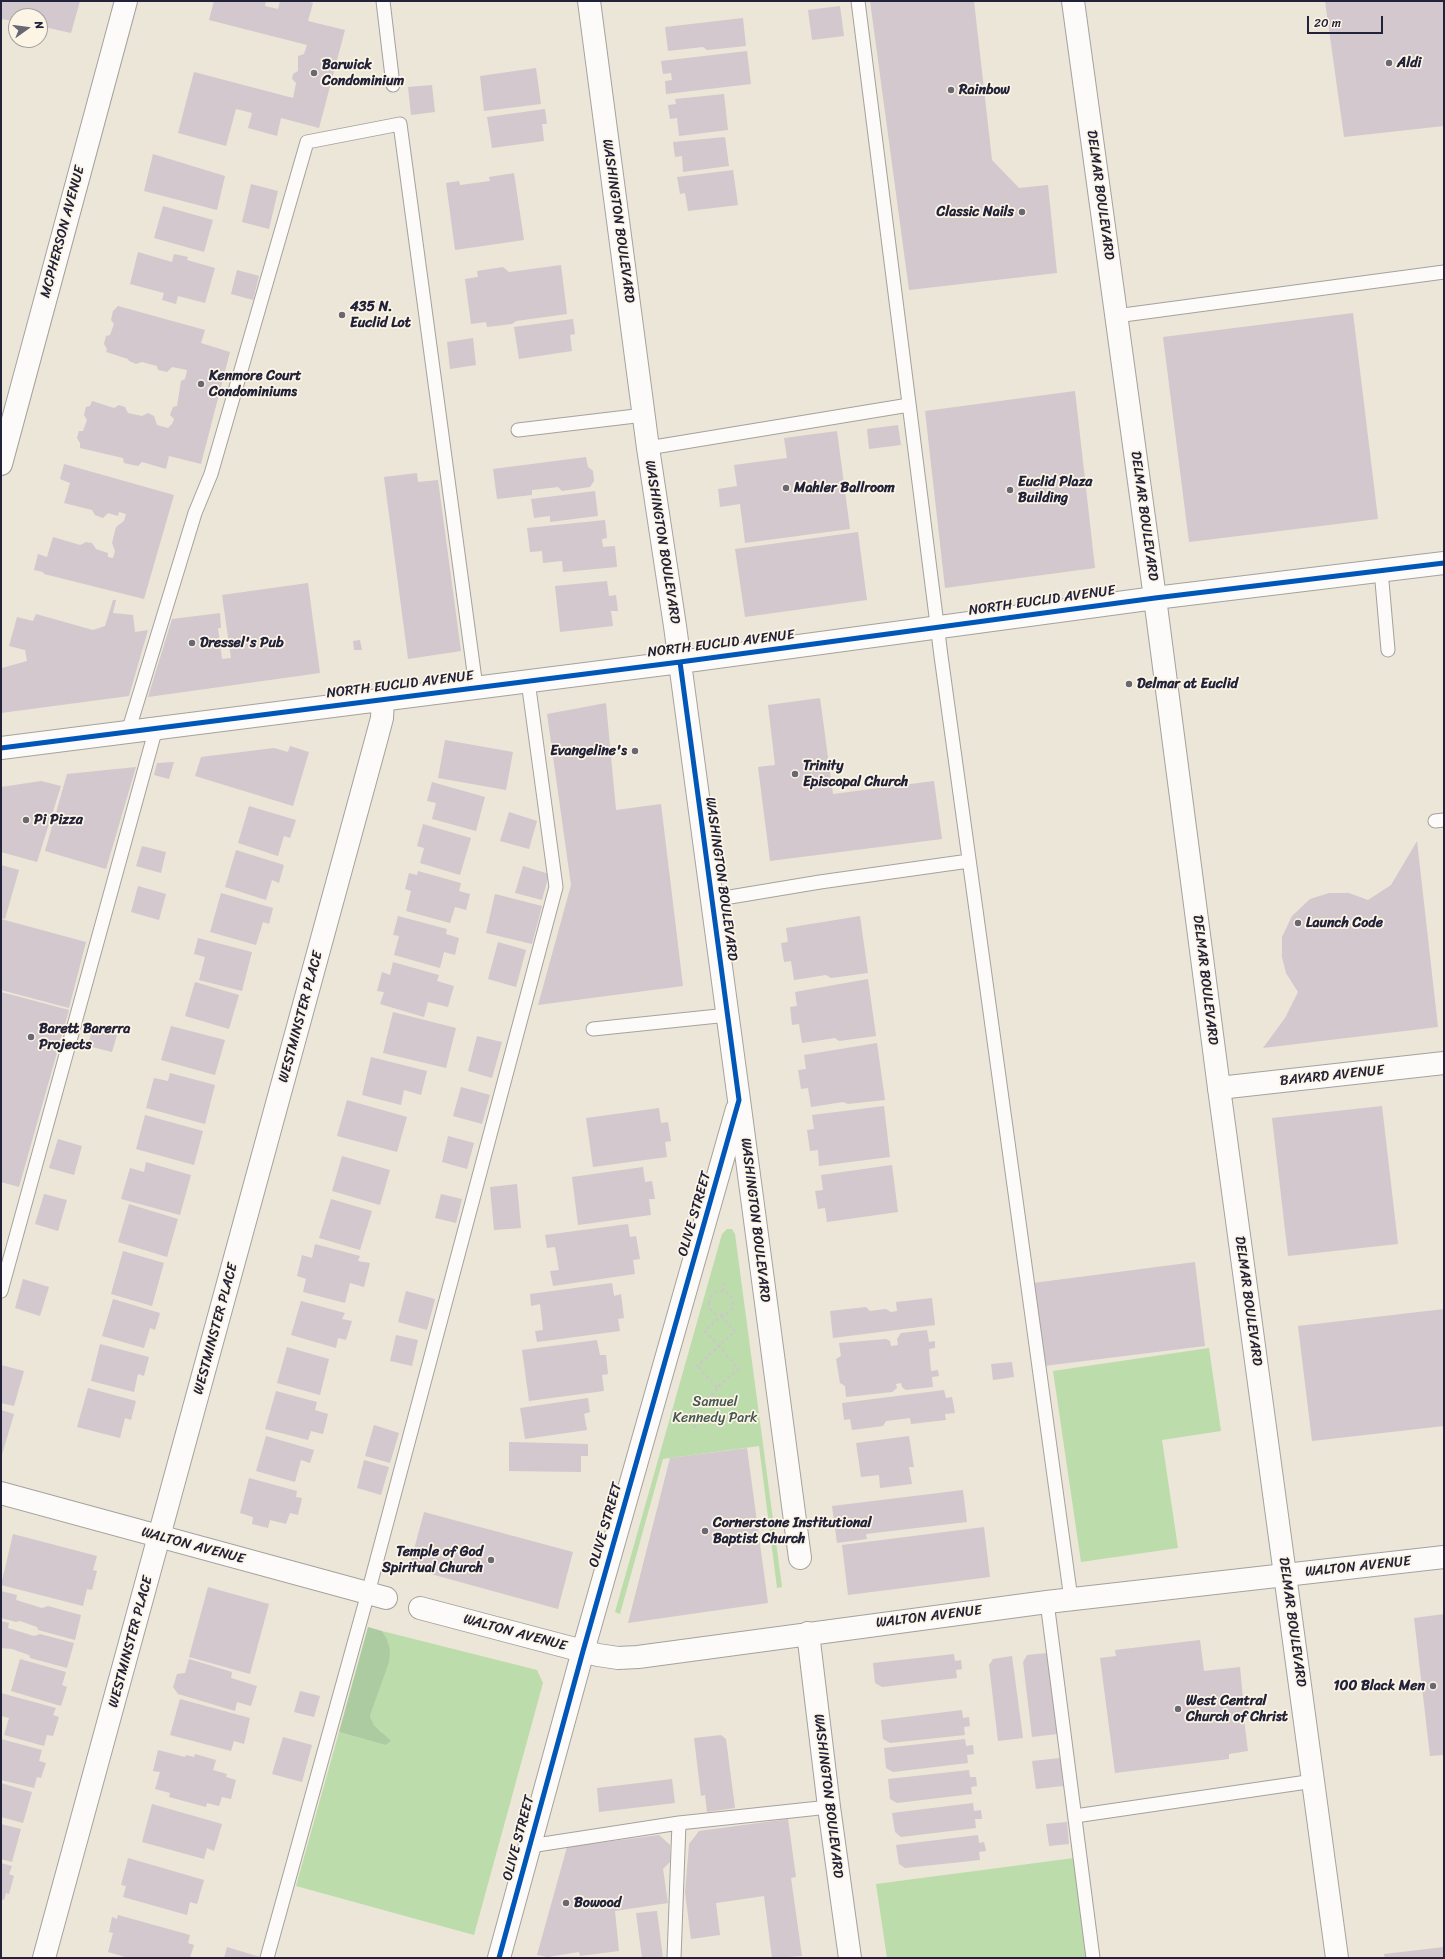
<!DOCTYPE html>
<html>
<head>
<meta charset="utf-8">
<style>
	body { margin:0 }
	#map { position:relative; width:1445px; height:1959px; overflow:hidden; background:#ebe6d8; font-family:Sriracha,sans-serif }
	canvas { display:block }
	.frame { position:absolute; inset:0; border:2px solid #22223b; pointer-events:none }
	.north { position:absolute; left:8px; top:8px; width:40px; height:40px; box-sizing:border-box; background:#fcf5e5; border:1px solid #a5a1a1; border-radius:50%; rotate:76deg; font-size:11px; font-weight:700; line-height:16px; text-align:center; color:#22223b }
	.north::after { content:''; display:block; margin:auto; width:14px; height:18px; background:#686772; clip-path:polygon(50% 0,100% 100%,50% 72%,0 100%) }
	.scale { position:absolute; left:1307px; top:16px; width:76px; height:18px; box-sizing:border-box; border:2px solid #22223b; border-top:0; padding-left:5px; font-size:12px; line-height:14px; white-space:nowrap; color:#22223b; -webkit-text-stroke:3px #fcf5e5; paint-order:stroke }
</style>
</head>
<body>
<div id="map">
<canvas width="1445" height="1959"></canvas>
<div class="frame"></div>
<div class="north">N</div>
<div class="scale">20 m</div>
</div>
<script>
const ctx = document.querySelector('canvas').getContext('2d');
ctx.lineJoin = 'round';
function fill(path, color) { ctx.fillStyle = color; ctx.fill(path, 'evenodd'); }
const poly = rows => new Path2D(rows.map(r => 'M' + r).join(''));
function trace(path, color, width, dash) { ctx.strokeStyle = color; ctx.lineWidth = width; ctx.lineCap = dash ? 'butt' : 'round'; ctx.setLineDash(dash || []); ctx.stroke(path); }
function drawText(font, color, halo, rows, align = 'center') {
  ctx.font = font + ' Sriracha,sans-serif'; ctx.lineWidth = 3.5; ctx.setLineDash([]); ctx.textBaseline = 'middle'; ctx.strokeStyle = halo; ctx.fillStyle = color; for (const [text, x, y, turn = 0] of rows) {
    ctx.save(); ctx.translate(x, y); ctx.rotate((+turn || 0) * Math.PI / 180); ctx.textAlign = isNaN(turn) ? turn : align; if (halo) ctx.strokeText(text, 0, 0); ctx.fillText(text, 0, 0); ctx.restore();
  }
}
fill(poly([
	[727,1229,732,1229,735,1234,782,1587,777,1588,759,1446,663,1459,620,1614,615,1612,722,1234],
	[1209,1348,1221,1431,1162,1440,1178,1548,1081,1562,1053,1371],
	[382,1631,537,1670,543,1683,474,1935,296,1886,339,1732,385,1745,382,1732,374,1725,370,1716,389,1663,387,1639],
	[1074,1858,1087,1958,887,1958,876,1884]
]), '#bddcab');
fill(poly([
	[368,1627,382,1631,387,1639,390,1650,389,1663,370,1716,374,1725,391,1741,385,1745,339,1732]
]), '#adcba1');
fill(poly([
	[1,1,80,1,71,33,40,26,40,16,16,16,16,21,1,19],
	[214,1,266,1,265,6,278,9,280,1,307,1,313,3,308,21,345,30,319,128,281,118,277,136,248,128,252,113,236,109,226,146,178,133,194,72,293,98,296,83,292,79,293,74,298,71,298,56,304,54,307,45,209,20],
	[870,1,974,1,992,160,1019,188,1048,185,1057,273,909,290],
	[1325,1,1444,1,1444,126,1344,137],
	[840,6,844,36,812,40,808,10],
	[743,18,746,46,707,50,703,47,668,51,665,27],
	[747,51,751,84,666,94,665,81,672,80,671,73,663,74,661,61],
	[536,68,541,104,484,111,480,76],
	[432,85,435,112,411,115,408,87],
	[724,94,728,130,679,136,677,118,670,119,668,105,676,104,675,99],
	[545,109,547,124,542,124,544,141,492,148,487,117],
	[725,137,729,166,683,172,682,156,675,157,673,142],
	[153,154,225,176,217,210,144,191],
	[733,170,738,205,688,211,685,193,680,194,677,177],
	[514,173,524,240,455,250,446,183,459,181,460,185,490,181,489,177],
	[251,184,278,191,269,229,242,222],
	[163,206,213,220,204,252,154,238],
	[138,252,172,262,174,254,188,257,187,260,215,268,205,303,178,296,176,304,162,300,164,293,130,284],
	[561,265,567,314,516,321,512,324,487,327,486,322,471,324,465,279,478,277,477,271,503,267,509,272],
	[237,270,259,276,253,300,231,294],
	[118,306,205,330,201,343,230,352,201,464,169,456,166,469,142,462,138,466,124,463,123,458,80,448,80,443,77,438,79,431,83,431,87,420,84,415,86,407,90,406,92,401,114,408,119,405,125,407,128,413,142,416,148,413,154,416,157,425,168,428,172,424,174,419,170,415,173,407,177,406,181,381,185,379,187,370,172,367,167,372,158,370,157,366,142,362,136,364,129,361,128,359,106,352,107,349,104,344,106,336,110,335,114,324,111,320,113,311],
	[1353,313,1378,519,1189,542,1163,337],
	[573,319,575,334,570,335,572,351,519,359,514,327],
	[473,338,476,365,450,369,447,342],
	[1075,391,1095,568,945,588,925,411],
	[898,425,901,445,869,449,867,429],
	[837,431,850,529,745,543,740,504,720,507,718,489,737,486,734,465,787,458,784,438],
	[586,457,588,467,593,471,594,481,590,487,562,491,558,487,532,490,532,495,497,499,493,469],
	[64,464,174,495,144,599,44,574,43,572,34,570,38,554,47,557,53,537,80,545,86,542,92,543,96,549,108,553,108,557,113,558,115,551,112,543,116,527,124,521,126,514,119,512,118,516,108,513,103,518,95,515,92,510,64,503,70,483,60,479],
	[417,473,418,482,438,480,461,651,408,659,384,477],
	[595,491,598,516,550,522,550,516,534,518,531,499],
	[605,520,607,538,602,539,603,547,615,546,617,567,563,572,562,561,543,563,542,551,530,552,527,528],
	[858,532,867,600,745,617,735,549],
	[607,581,609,596,616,595,618,611,611,611,613,626,560,632,555,586],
	[308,583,320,673,148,697,172,619,220,613,221,628,218,628,222,659,231,658,222,595],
	[113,600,116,600,113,613,133,615,135,632,148,630,129,696,1,713,2,668,27,661,25,650,9,646,17,617,33,621,36,614,93,630,105,626],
	[360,640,362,650,354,650,353,641],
	[820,698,833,794,934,781,942,839,770,861,758,767,775,765,768,705],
	[606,703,616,810,661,804,683,986,538,1005,571,885,547,714],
	[445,740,513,752,506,790,438,778],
	[290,746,309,752,293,806,195,776,201,757,274,748,288,752],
	[174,762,169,779,154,775,157,763],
	[136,767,106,869,45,851,67,774],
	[41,781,61,786,37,862,1,852,1,787],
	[432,782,485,797,476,831,432,819,436,803,427,801],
	[249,806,296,820,290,838,284,836,278,856,238,843],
	[509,812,537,821,529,849,500,841],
	[423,824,471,838,460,875,420,863,424,848,417,846],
	[1417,841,1438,1027,1263,1048,1285,1018,1298,992,1286,973,1282,957,1282,937,1292,916,1310,899,1329,893,1349,893,1368,900,1391,885],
	[142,846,166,852,161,873,136,866],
	[236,850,284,865,279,883,272,880,266,900,225,887],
	[1,865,19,870,5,919,1,918],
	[523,866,549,874,542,900,515,893],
	[418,871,461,883,459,891,470,894,466,910,455,907,450,923,406,911,411,891,405,889,409,873,417,875],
	[138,886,166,894,159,920,131,912],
	[221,893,273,908,269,924,263,922,256,945,210,932],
	[495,894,542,906,532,944,486,933],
	[398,916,447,929,446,934,459,938,455,955,444,952,440,968,394,955,399,936,393,935],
	[860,916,868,973,831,978,826,975,794,980,791,961,784,962,781,943,788,942,786,928],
	[1,919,86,942,69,1008,1,990],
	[198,938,252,952,242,991,199,980,205,957,194,954],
	[498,942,526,950,516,987,488,979],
	[393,962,439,975,437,981,454,986,448,1007,428,1002,424,1017,380,1004,384,992,377,991,382,972,390,975],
	[868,979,876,1036,839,1041,835,1038,802,1043,799,1024,792,1025,790,1007,797,1006,795,992],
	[195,982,239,995,229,1029,185,1016],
	[1,992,69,1010,19,1187,1,1182],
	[393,1012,456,1028,446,1068,383,1053],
	[171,1026,225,1040,215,1075,161,1060],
	[92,1029,117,1035,112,1052,88,1046],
	[477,1036,502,1042,492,1078,468,1071],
	[877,1043,885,1100,848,1104,843,1102,811,1107,808,1088,801,1089,798,1070,806,1069,804,1055],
	[371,1057,427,1071,421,1095,404,1090,401,1105,362,1095],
	[170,1073,215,1085,205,1124,146,1108,154,1078,168,1081],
	[461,1087,490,1095,482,1124,453,1116],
	[347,1100,407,1117,397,1152,337,1136],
	[884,1106,890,1157,819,1166,818,1150,810,1151,807,1130,814,1129,812,1115],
	[1382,1106,1398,1244,1288,1256,1272,1118],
	[659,1108,661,1123,668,1122,671,1141,665,1142,667,1157,593,1167,586,1118],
	[145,1115,203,1131,194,1165,136,1149],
	[448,1136,474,1143,467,1169,442,1162],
	[58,1139,82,1146,74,1175,49,1168],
	[342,1156,390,1170,380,1205,332,1191],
	[146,1162,191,1175,180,1215,121,1199,130,1168,144,1172],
	[892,1165,898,1212,827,1222,825,1208,818,1209,815,1191,823,1190,821,1175],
	[643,1167,645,1182,652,1181,655,1199,649,1199,651,1215,578,1225,572,1177],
	[517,1184,521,1228,494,1230,490,1187],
	[44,1194,67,1200,58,1231,35,1224],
	[441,1194,462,1199,456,1223,435,1218],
	[331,1199,372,1211,360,1250,319,1238],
	[129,1204,178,1219,167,1257,118,1242],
	[628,1224,630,1237,636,1236,640,1259,633,1260,635,1274,553,1286,550,1271,559,1270,555,1247,547,1248,545,1235],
	[315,1244,360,1256,358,1261,370,1263,364,1287,350,1283,345,1303,303,1292,306,1279,297,1276,302,1255,312,1258],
	[123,1251,164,1263,152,1306,111,1294],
	[1195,1262,1205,1346,1044,1366,1033,1283],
	[23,1279,49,1287,40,1316,15,1308],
	[612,1283,614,1296,621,1294,624,1318,618,1319,620,1331,537,1342,535,1331,543,1330,540,1304,531,1306,530,1294],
	[406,1291,435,1299,427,1330,398,1322],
	[932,1298,935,1325,833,1338,830,1311,866,1307,870,1311,886,1309,891,1312,897,1311,896,1302],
	[113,1299,160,1313,155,1330,150,1328,144,1348,102,1336],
	[301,1301,345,1313,342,1319,352,1321,346,1340,338,1338,336,1348,291,1335],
	[1444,1309,1444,1426,1312,1441,1298,1326],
	[927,1330,929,1342,935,1341,935,1348,929,1349,931,1371,938,1370,939,1376,932,1377,933,1387,906,1390,902,1387,901,1383,896,1384,897,1388,892,1392,846,1397,845,1386,840,1383,836,1359,841,1356,839,1343,886,1339,890,1341,891,1346,898,1345,897,1339,901,1333],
	[396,1335,418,1340,412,1366,390,1361],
	[597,1340,600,1355,606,1355,608,1374,602,1375,604,1391,529,1401,522,1350],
	[100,1344,149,1357,144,1376,138,1374,134,1392,91,1381],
	[287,1347,329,1359,320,1395,277,1383],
	[1012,1362,1014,1377,993,1380,991,1364],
	[1,1365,24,1371,14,1406,1,1403],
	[88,1388,136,1401,131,1420,125,1418,120,1438,77,1427],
	[944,1390,946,1398,952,1397,955,1413,945,1414,946,1420,911,1424,910,1418,886,1421,883,1426,852,1430,850,1419,844,1420,842,1403],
	[276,1391,317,1402,315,1410,328,1414,323,1434,311,1431,308,1440,265,1429],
	[588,1398,590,1412,584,1414,587,1430,525,1439,520,1408],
	[1,1410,14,1414,1,1458],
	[374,1425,399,1433,390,1463,365,1456],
	[266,1436,314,1450,310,1463,301,1460,295,1482,256,1471],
	[909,1436,914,1467,909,1467,912,1484,880,1488,879,1475,861,1477,856,1443],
	[509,1442,588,1444,588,1456,581,1456,581,1472,509,1471],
	[747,1448,768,1603,628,1623,670,1458],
	[364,1460,389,1467,381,1495,357,1488],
	[249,1478,297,1491,296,1497,302,1498,298,1515,290,1513,286,1524,270,1520,268,1528,252,1524,253,1517,240,1513],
	[963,1490,967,1522,866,1534,867,1539,837,1543,832,1506],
	[424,1512,573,1552,558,1609,409,1568],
	[984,1527,990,1577,848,1595,842,1545],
	[13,1534,97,1556,93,1570,97,1571,92,1590,87,1589,83,1606,1,1585],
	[208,1587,269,1604,250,1674,189,1657],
	[1,1591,17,1595,16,1600,42,1608,48,1606,81,1615,75,1640,38,1630,37,1627,20,1621,16,1622,1,1618],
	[1444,1614,1444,1755,1430,1756,1414,1618],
	[1,1621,9,1623,8,1628,34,1636,40,1634,74,1643,67,1668,30,1658,29,1655,12,1649,1,1648],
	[1200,1640,1204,1671,1240,1667,1243,1699,1248,1699,1251,1718,1244,1719,1248,1751,1229,1754,1229,1759,1115,1773,1100,1658,1116,1656,1115,1650],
	[1047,1653,1057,1734,1032,1737,1023,1662,1027,1655],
	[954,1654,955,1661,961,1660,962,1669,956,1670,957,1678,882,1687,875,1683,873,1663],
	[1012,1656,1023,1738,998,1741,989,1665,993,1659],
	[20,1659,66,1672,62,1685,67,1687,61,1706,11,1691],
	[189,1659,232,1672,231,1678,257,1686,251,1706,237,1702,235,1711,178,1694,173,1687,177,1674,185,1673],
	[300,1691,320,1696,314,1717,294,1712],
	[1,1693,56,1708,53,1715,59,1717,53,1736,47,1735,44,1746,4,1735,9,1718,1,1716],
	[180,1699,250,1718,244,1744,234,1741,231,1751,170,1735],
	[962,1710,963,1718,969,1717,970,1726,964,1727,965,1735,890,1743,883,1739,881,1720],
	[721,1735,726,1739,735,1808,707,1812,705,1795,701,1796,694,1738],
	[283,1737,312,1745,302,1782,272,1774],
	[1,1739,42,1750,39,1761,46,1763,41,1778,37,1777,34,1788,1,1780],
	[965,1739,966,1746,973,1745,974,1754,967,1755,968,1763,893,1772,886,1768,884,1748],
	[158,1750,185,1757,186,1755,194,1757,195,1754,216,1760,213,1770,227,1774,226,1777,236,1780,231,1799,222,1797,219,1806,207,1803,206,1807,169,1797,170,1793,155,1789,160,1772,153,1771],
	[1060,1758,1063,1786,1036,1789,1032,1761],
	[969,1770,970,1777,976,1777,977,1786,971,1787,972,1794,897,1803,890,1799,888,1779],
	[672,1779,675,1803,599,1812,597,1788],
	[1,1783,32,1792,23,1823,1,1817],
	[973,1803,974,1811,981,1810,982,1819,975,1819,976,1828,901,1837,895,1832,892,1813],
	[152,1804,222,1824,214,1851,207,1848,204,1859,142,1842],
	[788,1819,796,1877,791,1878,802,1956,772,1958,764,1896,716,1903,720,1935,691,1939,685,1892,689,1844,699,1831],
	[1067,1822,1069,1844,1049,1846,1046,1824],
	[1,1824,21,1829,12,1862,1,1859],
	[659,1835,670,1845,670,1862,663,1869,668,1903,615,1911,619,1951,580,1956,579,1952,548,1957,537,1955,567,1847],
	[978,1835,979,1843,984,1842,986,1851,979,1852,980,1860,905,1868,899,1864,896,1845],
	[128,1858,204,1880,197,1904,190,1902,187,1915,123,1897,126,1886,121,1885],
	[1,1863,12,1866,9,1874,14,1876,9,1894,6,1893,4,1900,1,1899],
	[657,1911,663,1958,642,1958,636,1913],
	[118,1915,190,1935,188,1943,194,1945,190,1958,129,1958,108,1952,113,1933,109,1932,112,1917,117,1919],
	[227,1947,260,1957,259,1958,224,1958],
	[1444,1947,1444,1958,1385,1958,1384,1954]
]), '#d2c8cd');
const lane = poly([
	[383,1,393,85],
	[858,1,941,656,1071,1599],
	[1116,316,1444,272],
	[518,430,644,415],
	[648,448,909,405],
	[1381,570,1388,650],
	[128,732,195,513,211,474,307,142,400,124,476,687],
	[1435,821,1444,820],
	[712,900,820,882,969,861],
	[593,1029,728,1015],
	[1,1291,156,728],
	[1047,1602,1093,1958],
	[1075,1816,1314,1781],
	[530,1846,679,1823,829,1807],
	[267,1958,368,1593,556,887,528,681],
	[674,1958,679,1823]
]);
const street = poly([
	[589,1,648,448,675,626,739,1100,800,1558],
	[1,464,126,1],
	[1,748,680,662,1155,598,1444,563],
	[1219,1088,1444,1063],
	[1,1493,386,1598],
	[420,1608,598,1655,618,1658,638,1657,1047,1602,1444,1557],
	[808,1633,829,1807,850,1958],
	[44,1958,377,737,382,718,383,699],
	[499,1958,583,1651,737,1109]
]);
const secondary = poly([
	[1073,1,1155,598,1219,1088,1337,1958]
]);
trace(lane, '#a5a29d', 15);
trace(street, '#a5a29d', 24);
trace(secondary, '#a5a29d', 24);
trace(poly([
	'709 1303a12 12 0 1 1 24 0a12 12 0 1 1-24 0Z',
	[723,1291,724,1281],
	[721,1316,735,1331,719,1346,705,1331,721,1316],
	[696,1367,719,1346,738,1369,717,1388,698,1366],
	[695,1428,693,1422,695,1408,704,1399,714,1394,717,1388]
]), '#cac9c7', 2.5, [3, 3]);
trace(lane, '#fcfbf9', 13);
trace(street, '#fcfbf9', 22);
trace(secondary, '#fcfbf9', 22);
trace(poly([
	[1,748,680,662,1155,598,1444,563],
	[499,1958,583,1651,739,1100,680,662]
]), '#0057b8', 5);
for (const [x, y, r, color] of [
	[1389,63,4,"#686772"],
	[314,73,4,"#686772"],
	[951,90,4,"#686772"],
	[1022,212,4,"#686772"],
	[342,315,4,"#686772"],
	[201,384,4,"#686772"],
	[786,488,4,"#686772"],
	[1010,490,4,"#686772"],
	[192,643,4,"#686772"],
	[1129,684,4,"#686772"],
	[635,751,4,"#686772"],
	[795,774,4,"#686772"],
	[26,820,4,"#686772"],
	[1298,923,4,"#686772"],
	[31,1037,4,"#686772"],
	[705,1531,4,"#686772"],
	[491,1560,4,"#686772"],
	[1433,1686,4,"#686772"],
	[1178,1709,4,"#686772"],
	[566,1903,4,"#686772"]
]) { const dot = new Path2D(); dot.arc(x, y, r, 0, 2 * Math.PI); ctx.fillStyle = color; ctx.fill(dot); trace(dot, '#fcf5e5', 1.5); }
drawText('bold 14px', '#22223b', '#fcf5e5', [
	["Aldi",1397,63],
	["Barwick",322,65],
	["Condominium",322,81],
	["Rainbow",959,90],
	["Classic Nails",1014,212,"right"],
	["435 N.",350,307],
	["Euclid Lot",350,323],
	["Kenmore Court",209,376],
	["Condominiums",209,392],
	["Euclid Plaza",1018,482],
	["Building",1018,498],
	["Mahler Ballroom",794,488],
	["Dressel's Pub",200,643],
	["Delmar at Euclid",1137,684],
	["Evangeline's",627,751,"right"],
	["Trinity",803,766],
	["Episcopal Church",803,782],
	["Pi Pizza",34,820],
	["Launch Code",1306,923],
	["Barett Barerra",39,1029],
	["Projects",39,1045],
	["Cornerstone Institutional",713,1523],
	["Baptist Church",713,1539],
	["Temple of God",483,1552,"right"],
	["Spiritual Church",483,1568,"right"],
	["100 Black Men",1425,1686,"right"],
	["West Central",1186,1701],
	["Church of Christ",1186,1717],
	["Bowood",574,1903]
], 'left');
drawText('14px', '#22223b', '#fcf5e5', [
	["DELMAR BOULEVARD",1100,195,82],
	["WASHINGTON BOULEVARD",618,221,82],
	["MCPHERSON AVENUE",63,232,-75],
	["DELMAR BOULEVARD",1144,516,82],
	["WASHINGTON BOULEVARD",662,542,81],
	["NORTH EUCLID AVENUE",1042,601,-8],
	["NORTH EUCLID AVENUE",721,644,-7],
	["NORTH EUCLID AVENUE",400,685,-7],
	["WASHINGTON BOULEVARD",721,879,82],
	["DELMAR BOULEVARD",1205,980,83],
	["WESTMINSTER PLACE",301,1017,-75],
	["BAYARD AVENUE",1332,1076,-6],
	["OLIVE STREET",695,1214,-74],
	["WASHINGTON BOULEVARD",755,1220,83],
	["DELMAR BOULEVARD",1248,1301,82],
	["WESTMINSTER PLACE",216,1329,-75],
	["OLIVE STREET",606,1525,-74],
	["WALTON AVENUE",193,1546,15],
	["WALTON AVENUE",1358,1567,-6],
	["WALTON AVENUE",929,1617,-7],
	["DELMAR BOULEVARD",1292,1622,82],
	["WALTON AVENUE",515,1633,15],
	["WESTMINSTER PLACE",131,1642,-75],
	["WASHINGTON BOULEVARD",828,1796,83],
	["OLIVE STREET",519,1838,-75]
]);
drawText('14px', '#455752', '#fcf5e5', [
	["Samuel",715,1402],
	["Kennedy Park",715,1418]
]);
</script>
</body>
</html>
